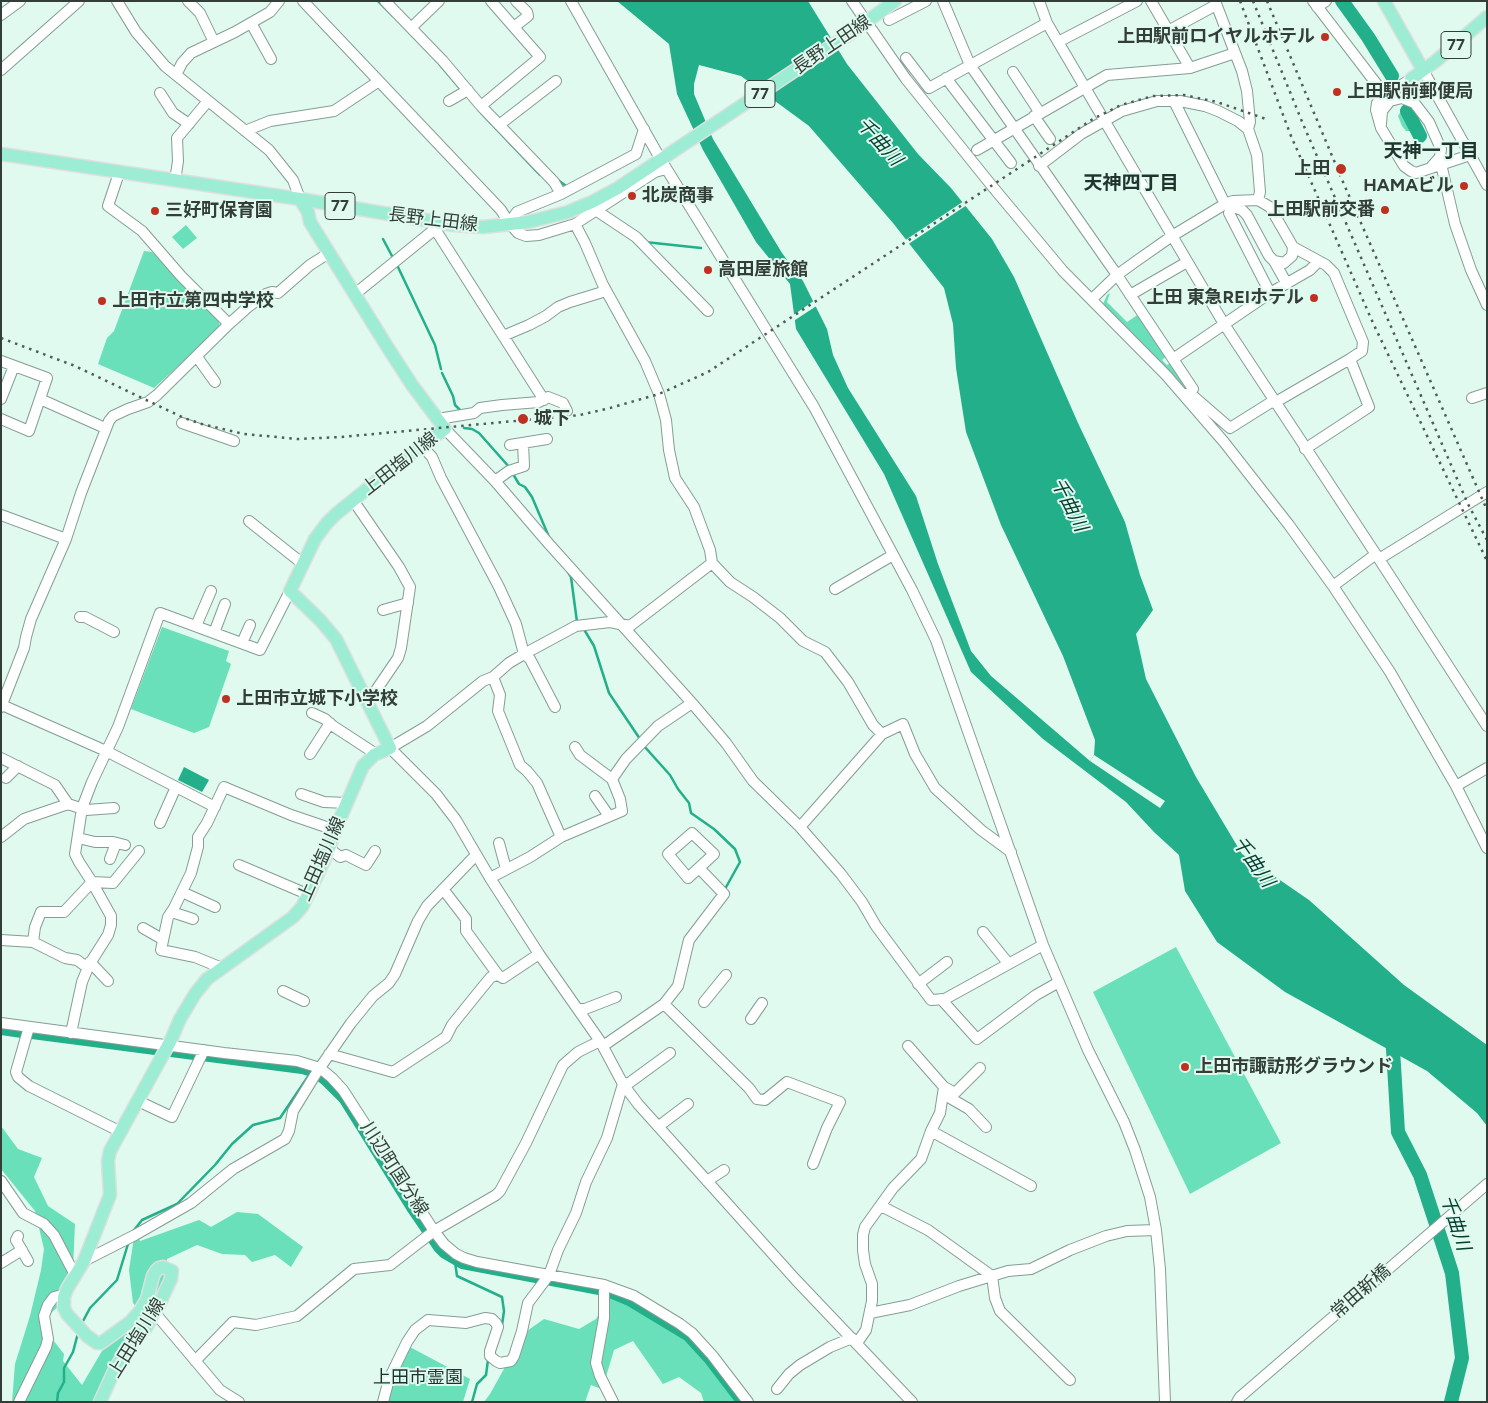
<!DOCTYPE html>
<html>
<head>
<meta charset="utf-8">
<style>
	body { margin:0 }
	#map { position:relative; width:1488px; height:1403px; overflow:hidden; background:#e0faef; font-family:Figtree,sans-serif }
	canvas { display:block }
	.frame { position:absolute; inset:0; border:2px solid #333e39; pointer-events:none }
</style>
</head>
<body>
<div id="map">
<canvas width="1488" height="1403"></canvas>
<div class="frame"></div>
</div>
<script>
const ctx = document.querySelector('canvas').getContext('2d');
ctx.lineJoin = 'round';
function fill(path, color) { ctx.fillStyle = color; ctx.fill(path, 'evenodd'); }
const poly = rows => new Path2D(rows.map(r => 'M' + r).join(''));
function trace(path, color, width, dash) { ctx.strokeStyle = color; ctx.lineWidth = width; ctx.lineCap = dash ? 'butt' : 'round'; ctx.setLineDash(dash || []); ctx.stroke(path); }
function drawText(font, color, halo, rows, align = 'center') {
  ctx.font = font + ' Figtree,"Noto Sans JP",sans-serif'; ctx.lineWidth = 4; ctx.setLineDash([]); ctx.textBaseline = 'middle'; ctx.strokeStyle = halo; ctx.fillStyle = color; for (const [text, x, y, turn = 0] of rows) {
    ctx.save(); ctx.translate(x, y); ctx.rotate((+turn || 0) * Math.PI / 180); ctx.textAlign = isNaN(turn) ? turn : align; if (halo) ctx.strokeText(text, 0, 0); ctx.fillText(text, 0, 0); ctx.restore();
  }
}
fill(poly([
	[1405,111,1412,112,1416,117,1420,123,1420,129,1415,131,1406,131,1402,126,1398,116,1400,113],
	[186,225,197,238,183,249,172,237],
	[144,251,152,252,219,321,220,328,154,388,98,364,107,338,114,331],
	[1110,293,1107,302,1127,322,1139,314,1167,356,1162,360,1167,365,1172,362,1188,387,1179,384,1103,304,1107,295],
	[162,627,229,651,226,661,231,664,209,727,194,733,131,709],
	[1176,947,1281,1143,1190,1194,1093,992],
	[1,1126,18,1149,42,1158,34,1177,48,1206,75,1224,73,1269,58,1307,52,1312,49,1318,49,1324,53,1340,64,1354,63,1361,82,1385,102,1351,142,1314,133,1303,129,1270,134,1238,138,1237,140,1241,199,1220,211,1227,237,1212,258,1214,303,1247,291,1267,275,1255,252,1262,245,1255,222,1254,197,1245,167,1259,168,1278,98,1402,12,1402,15,1364,30,1316,41,1270,44,1249,35,1211,1,1169],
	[609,1296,628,1304,675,1330,686,1339,707,1361,738,1402,704,1402,701,1393,679,1377,663,1384,633,1341,614,1350,605,1380,604,1390,591,1385,585,1402,484,1402,490,1394,524,1333,544,1319,579,1329,596,1319],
	[408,1346,470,1379,463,1402,388,1402,391,1382]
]), '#69e0ba');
fill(poly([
	[617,1,808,1,847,64,918,154,951,188,992,239,1014,277,1078,423,1125,522,1140,575,1153,610,1136,634,1146,679,1196,777,1242,854,1309,900,1404,985,1487,1045,1487,1126,1477,1113,1427,1071,1285,992,1217,942,1185,891,1179,855,1154,832,1126,802,1043,739,971,672,884,474,796,329,790,284,756,242,703,150,677,94,669,44],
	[699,65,741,76,809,126,893,223,944,288,953,324,956,368,966,432,1001,525,1063,656,1095,740,1094,755,1090,761,991,676,971,651,938,564,916,496,848,388,833,355,827,329,803,281,782,253,713,139,694,94,694,84],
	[184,767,209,780,202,792,178,780]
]), '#23af8a');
fill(poly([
	[964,201,967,205,907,245,904,241],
	[815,300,818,305,792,322,792,316],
	[1094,755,1165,801,1160,808,1090,761]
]), '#e0faef');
trace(poly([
	[378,1,393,16],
	[440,65,462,91],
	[482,114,540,175],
	[558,180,566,186],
	[383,239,392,256],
	[645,242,701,248],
	[397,265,435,345,441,369],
	[442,373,453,396,455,405,461,411],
	[464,428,472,429,479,433,510,468],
	[513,474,519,484,525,487,532,497,549,537],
	[568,572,571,577,577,622],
	[585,631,594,646,609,693,640,739],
	[644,746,670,775,678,789,689,803,691,813,714,829,735,849,740,862,725,889],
	[131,1234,142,1220,177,1204,215,1165,232,1144,253,1125,280,1118,311,1072],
	[455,1262,457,1276,502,1297,504,1311,502,1325],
	[82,1323,90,1308,117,1280,128,1244],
	[57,1402,58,1393,64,1382,64,1368,73,1352,78,1333],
	[472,1402,477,1384,486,1375,488,1360]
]), '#23af8a', 2.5);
trace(poly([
	[1,1031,22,1034],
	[32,1035,155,1051],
	[171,1053,302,1070,315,1074,325,1082,343,1100,410,1208,438,1249,443,1254,462,1265,599,1291],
	[610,1294,629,1302,687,1337,708,1360,740,1402]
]), '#23af8a', 8);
trace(poly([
	[1342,1,1368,37,1392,76],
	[1407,111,1420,136],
	[1392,1033,1398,1132,1420,1175,1452,1273,1462,1358,1451,1402]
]), '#23af8a', 14);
const minor = poly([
	[117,1,136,32,165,66,269,150,293,180,300,199],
	[188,1,200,13,214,42],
	[303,1,501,210,509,223,518,233,526,236,539,235,575,224,655,172,666,169],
	[385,1,443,61,481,106,554,182,561,194],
	[571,1,661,160,814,407,912,590,936,640,1043,945,1088,1050,1124,1122,1135,1150,1150,1197,1156,1230,1160,1269,1165,1402],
	[852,1,906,79,992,186,1063,271,1166,375,1224,442,1289,525,1333,586,1390,672,1456,786,1487,848],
	[943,1,970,65,1117,275,1173,359],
	[1039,1,1047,23,1224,324,1379,559,1487,726],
	[1151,1,1190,68],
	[1215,1,1242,71,1247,91,1250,122,1248,129],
	[1313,1,1385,95],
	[1317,7,1326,1],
	[1,15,20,1],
	[889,20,926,1],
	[251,23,271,59],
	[412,27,439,1],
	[514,27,528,16,527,12,516,1],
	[1168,31,1216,5],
	[1058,42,1137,1],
	[906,58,929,88,1047,23],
	[1,70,79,1],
	[1423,70,1487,185],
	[1013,72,1040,113],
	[176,75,182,63,191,53,235,32,270,12,279,1],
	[946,78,1011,163],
	[1411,79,1381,98,1377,103,1376,110,1381,128,1404,166,1411,171,1416,173,1470,155],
	[1411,79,1408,90,1409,96,1429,122,1441,149,1440,157,1432,166],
	[160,93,173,113,189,124],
	[449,101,468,90],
	[481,106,540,57,491,1],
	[1034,116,1050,139],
	[1381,124,1382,111,1390,101,1402,98,1412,102],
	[499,125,556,81],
	[245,131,270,121,334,111,379,81],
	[977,150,1107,75,1190,68,1235,53],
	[1441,164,1455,224,1471,270,1487,305],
	[1039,166,1081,134,1122,111,1157,101,1180,101,1205,106,1218,111,1238,121,1248,129,1257,155,1260,192,1258,200],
	[175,181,178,161,177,138,208,101],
	[597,211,636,237,708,311],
	[1229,213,1270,293],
	[509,223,517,212,561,194,636,154,644,129],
	[575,224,585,243,603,285,645,361,659,394,666,420,669,450,675,478,694,507,710,550,712,563,730,582,753,597,780,618,803,641,825,652,848,682,873,725,882,734,903,724,915,754,935,788,981,830,1011,852],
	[435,229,544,400],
	[1293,247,1326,265,1334,273,1363,342,1362,351,1350,359,1369,407,1305,449],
	[1274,261,1287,284],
	[355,294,435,229,436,224],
	[1130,295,1187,262],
	[1092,299,1117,275,1135,262,1172,236,1225,204,1233,201,1258,200,1270,207,1293,247,1292,256,1284,263,1274,261,1269,256,1247,215,1242,210,1225,204,1174,101],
	[229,324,248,307,266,294,272,292,278,293,310,265,329,253],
	[503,336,529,325,546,316,558,307,570,302,606,291],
	[197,357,215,382],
	[1,361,47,378,29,431,1,419],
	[1193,389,1173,359,1270,293,1310,270,1318,262],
	[1186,394,1192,395,1230,428,1273,401],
	[1472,398,1487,393],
	[1,399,14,366],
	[40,399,105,428],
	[1274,403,1350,359],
	[438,419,474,413,480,408,502,405,539,402,548,397,563,403,567,411],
	[182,423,234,441],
	[445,429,495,481,549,544,692,703,726,743,753,781,800,827,841,874,862,902,876,926,931,1000,945,999,1043,945],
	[510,445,547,439],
	[422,446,432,457,441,478,499,587,516,624,524,654,530,659,555,707],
	[495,481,509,471,524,466,523,443],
	[353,500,399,567,410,587,401,648,398,658,368,702],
	[1,515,66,539],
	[249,521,303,564],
	[1379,559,1487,492],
	[712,563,630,626,610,622,576,626,524,654,509,663,493,677,483,681,427,726,390,748,436,794,456,820,490,878,539,954,600,1041,623,1084,638,1104,796,1280,912,1402],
	[1333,586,1376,554],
	[835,589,893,555],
	[383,610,408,603],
	[80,617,85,617,114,632],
	[196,626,211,591],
	[214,633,225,604],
	[242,643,250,625],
	[493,677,500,695,498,711,520,765,527,771,537,783,561,837],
	[2,705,106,751,215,807],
	[1,707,24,648,26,637,31,619,66,539,81,493,109,421,113,416,128,409,148,402,157,395,229,324,181,276,142,231,108,206,119,173],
	[312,713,325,719,333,726,376,754],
	[310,754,330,723],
	[1,758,55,785,68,804,86,810,114,808],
	[6,778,18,766],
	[612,779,626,759,658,726,692,703],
	[1456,786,1487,768],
	[301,794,324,802,347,803],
	[595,796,609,816],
	[160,823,176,787],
	[800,827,882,734],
	[692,833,714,854,688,878,668,854,692,833],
	[1,837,24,819,68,804],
	[78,838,95,842,113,842,125,845],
	[499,843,506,869],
	[328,852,334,852,340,857,346,855,366,865,375,851],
	[110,859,116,843],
	[239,865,307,894],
	[490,878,530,857,561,837,622,811,620,799,612,779,580,755,575,747],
	[92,882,113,883,139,851],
	[443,889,466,919,466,931,498,975,503,978,539,954],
	[182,892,215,907],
	[172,912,193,919],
	[143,928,162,939],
	[983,932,1008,963],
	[1,940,33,942,35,927,41,912,64,912,92,882,79,862,75,854,82,808,92,782,118,727,160,613,260,650,290,591],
	[33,942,65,958,77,960,88,968],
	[90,962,108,981],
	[222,968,195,957,161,950,168,917,174,908,191,873,198,847,198,837,207,823,224,787,291,815,335,830],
	[918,984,947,962],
	[283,991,304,1001],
	[941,999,977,1039,1036,995,1059,982],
	[704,1002,726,975],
	[664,1004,749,1088,757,1099,765,1100,787,1082,840,1102,827,1128,813,1164],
	[578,1009,585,1009,616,997],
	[751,1019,762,1003],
	[1,1023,224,1053,297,1061,320,1068,332,1078,343,1090,434,1231,444,1244,456,1254,464,1258,477,1262,604,1285,634,1296,680,1324,692,1333,712,1355,748,1402],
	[29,1027,16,1072,18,1077,29,1086,121,1132],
	[71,1033,82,982,89,965,108,935,111,925,111,916,92,882],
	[603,1046,664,1004,678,986,689,940,724,894,699,868],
	[329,1054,393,1072,446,1037,452,1025,481,989,491,977,498,975],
	[944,1087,955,1093,980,1068],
	[943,1094,969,1109,986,1127],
	[138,1101,172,1117,204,1050],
	[659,1126,688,1104],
	[931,1131,1031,1186],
	[1,1181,23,1213,44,1224,54,1235,75,1275],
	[707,1181,724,1170],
	[881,1206,928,1230,992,1276,995,1298,1000,1311,1070,1380],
	[18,1236,16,1240,28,1261],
	[84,1261,135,1235,191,1203,233,1169,285,1139,289,1131,293,1111,317,1072,351,1023,373,996,389,983,395,974,418,921,427,906,476,855],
	[1,1263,22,1250],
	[604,1285,604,1318,596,1363,600,1376,613,1402],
	[155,1313,220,1390,239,1402],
	[870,1313,910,1305,959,1286,1008,1271,1031,1269,1070,1250,1106,1236,1127,1231,1156,1230],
	[857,1343,866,1330,872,1301,872,1284,865,1264,863,1250,863,1235,865,1227,893,1188,921,1159,931,1131,940,1113,944,1087,908,1046],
	[195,1361,233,1322,256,1325,297,1316,354,1269,390,1265,434,1231,496,1195,500,1191,526,1143,563,1065,578,1052,600,1041],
	[777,1389,789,1374,800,1365,830,1347,852,1338],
	[19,1402,46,1347,48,1339,44,1316,48,1305,54,1297,58,1296,64,1297],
	[383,1402,389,1379,407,1342,415,1330,428,1320,466,1323,485,1318,492,1319,496,1323,498,1327,490,1351,490,1356,496,1361,500,1363,511,1361,514,1356,522,1331,528,1303,549,1275,558,1250,576,1213,586,1182,607,1138,623,1084,629,1083,670,1053],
	[1237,1402,1240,1397,1487,1184]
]);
const major = poly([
	[1384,1,1423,70],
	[1411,79,1436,61,1487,17],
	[1,154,300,199,454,225,483,227,528,222,568,212,592,202,618,188,854,31,895,1],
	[100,1402,115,1369,127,1349,145,1329,155,1313,171,1279,172,1271,163,1267,159,1268,156,1271,153,1276,147,1299,140,1311,130,1322,101,1343,97,1343,87,1336,67,1314,64,1308,64,1297,67,1289,84,1261,110,1195,108,1161,110,1151,171,1040,180,1019,195,994,207,979,293,917,302,907,328,852,335,830,363,766,374,755,390,748,336,639,320,620,290,591,315,539,327,523,336,514,413,452,445,429,412,385,388,348,310,222,308,212,300,199]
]);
trace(minor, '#859d94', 12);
trace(major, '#dee0df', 15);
trace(minor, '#fff', 10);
trace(major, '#9cedd4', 12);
trace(poly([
	[1240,1,1291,136,1373,323,1487,561],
	[1253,1,1303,124,1468,504,1487,540],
	[1267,1,1343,182,1487,510],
	[1,338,75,366,184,418,202,424,244,434,298,439,341,437,580,415,610,408,659,394,708,372,1093,119,1121,105,1153,96,1184,95,1217,102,1266,119]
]), '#4e5c56', 2.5, [2.5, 5]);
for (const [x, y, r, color] of [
	[1325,37,5,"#be3122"],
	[1337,92,5,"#be3122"],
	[1341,169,6,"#be3122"],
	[1464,186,5,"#be3122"],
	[632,196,5,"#be3122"],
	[1385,210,5,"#be3122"],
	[155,211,5,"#be3122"],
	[708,270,5,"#be3122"],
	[1314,298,5,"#be3122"],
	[102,301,5,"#be3122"],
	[523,419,6,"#be3122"],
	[226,699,5,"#be3122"],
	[1185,1067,5,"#be3122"]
]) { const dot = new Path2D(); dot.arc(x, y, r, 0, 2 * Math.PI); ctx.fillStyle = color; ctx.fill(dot); trace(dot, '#e0faef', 2); }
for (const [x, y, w] of [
	[1456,45,30],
	[760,94,30],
	[340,206,30]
]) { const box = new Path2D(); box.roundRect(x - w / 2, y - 13.5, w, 27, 4); ctx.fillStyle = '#e0faef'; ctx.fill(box); trace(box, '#333e39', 1); }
drawText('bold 16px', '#333e39', null, [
	["77",1456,45],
	["77",760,94],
	["77",340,206]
]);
drawText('bold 18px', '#333e39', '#e0faef', [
	["上田駅前ロイヤルホテル",1315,37,"right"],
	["上田駅前郵便局",1347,92],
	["上田",1330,169,"right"],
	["HAMAビル",1454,186,"right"],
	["北炭商事",642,196],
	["上田駅前交番",1375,210,"right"],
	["三好町保育園",165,211],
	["高田屋旅館",718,270],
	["上田 東急REIホテル",1304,298,"right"],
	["上田市立第四中学校",112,301],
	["城下",534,419],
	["上田市立城下小学校",236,699],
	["上田市諏訪形グラウンド",1195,1067]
], 'left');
drawText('18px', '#333e39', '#e0faef', [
	["長野上田線",832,45,-34],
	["長野上田線",433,220,7],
	["上田塩川線",400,464,-38],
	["上田塩川線",322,859,-66],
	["川辺町国分線",394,1169,57],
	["常田新橋",1361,1292,-41],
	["上田塩川線",137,1338,-58]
]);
drawText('18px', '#1b3129', '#e0faef', [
	["上田市霊園",418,1378]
]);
drawText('italic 19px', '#064031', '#e0faef', [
	["千曲川",879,142,48],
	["千曲川",1069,505,63],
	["千曲川",1253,862,55],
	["千曲川",1455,1223,72]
]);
drawText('bold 19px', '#1f342d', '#e0faef', [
	["天神一丁目",1431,151],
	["天神四丁目",1131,183]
]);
</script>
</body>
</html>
